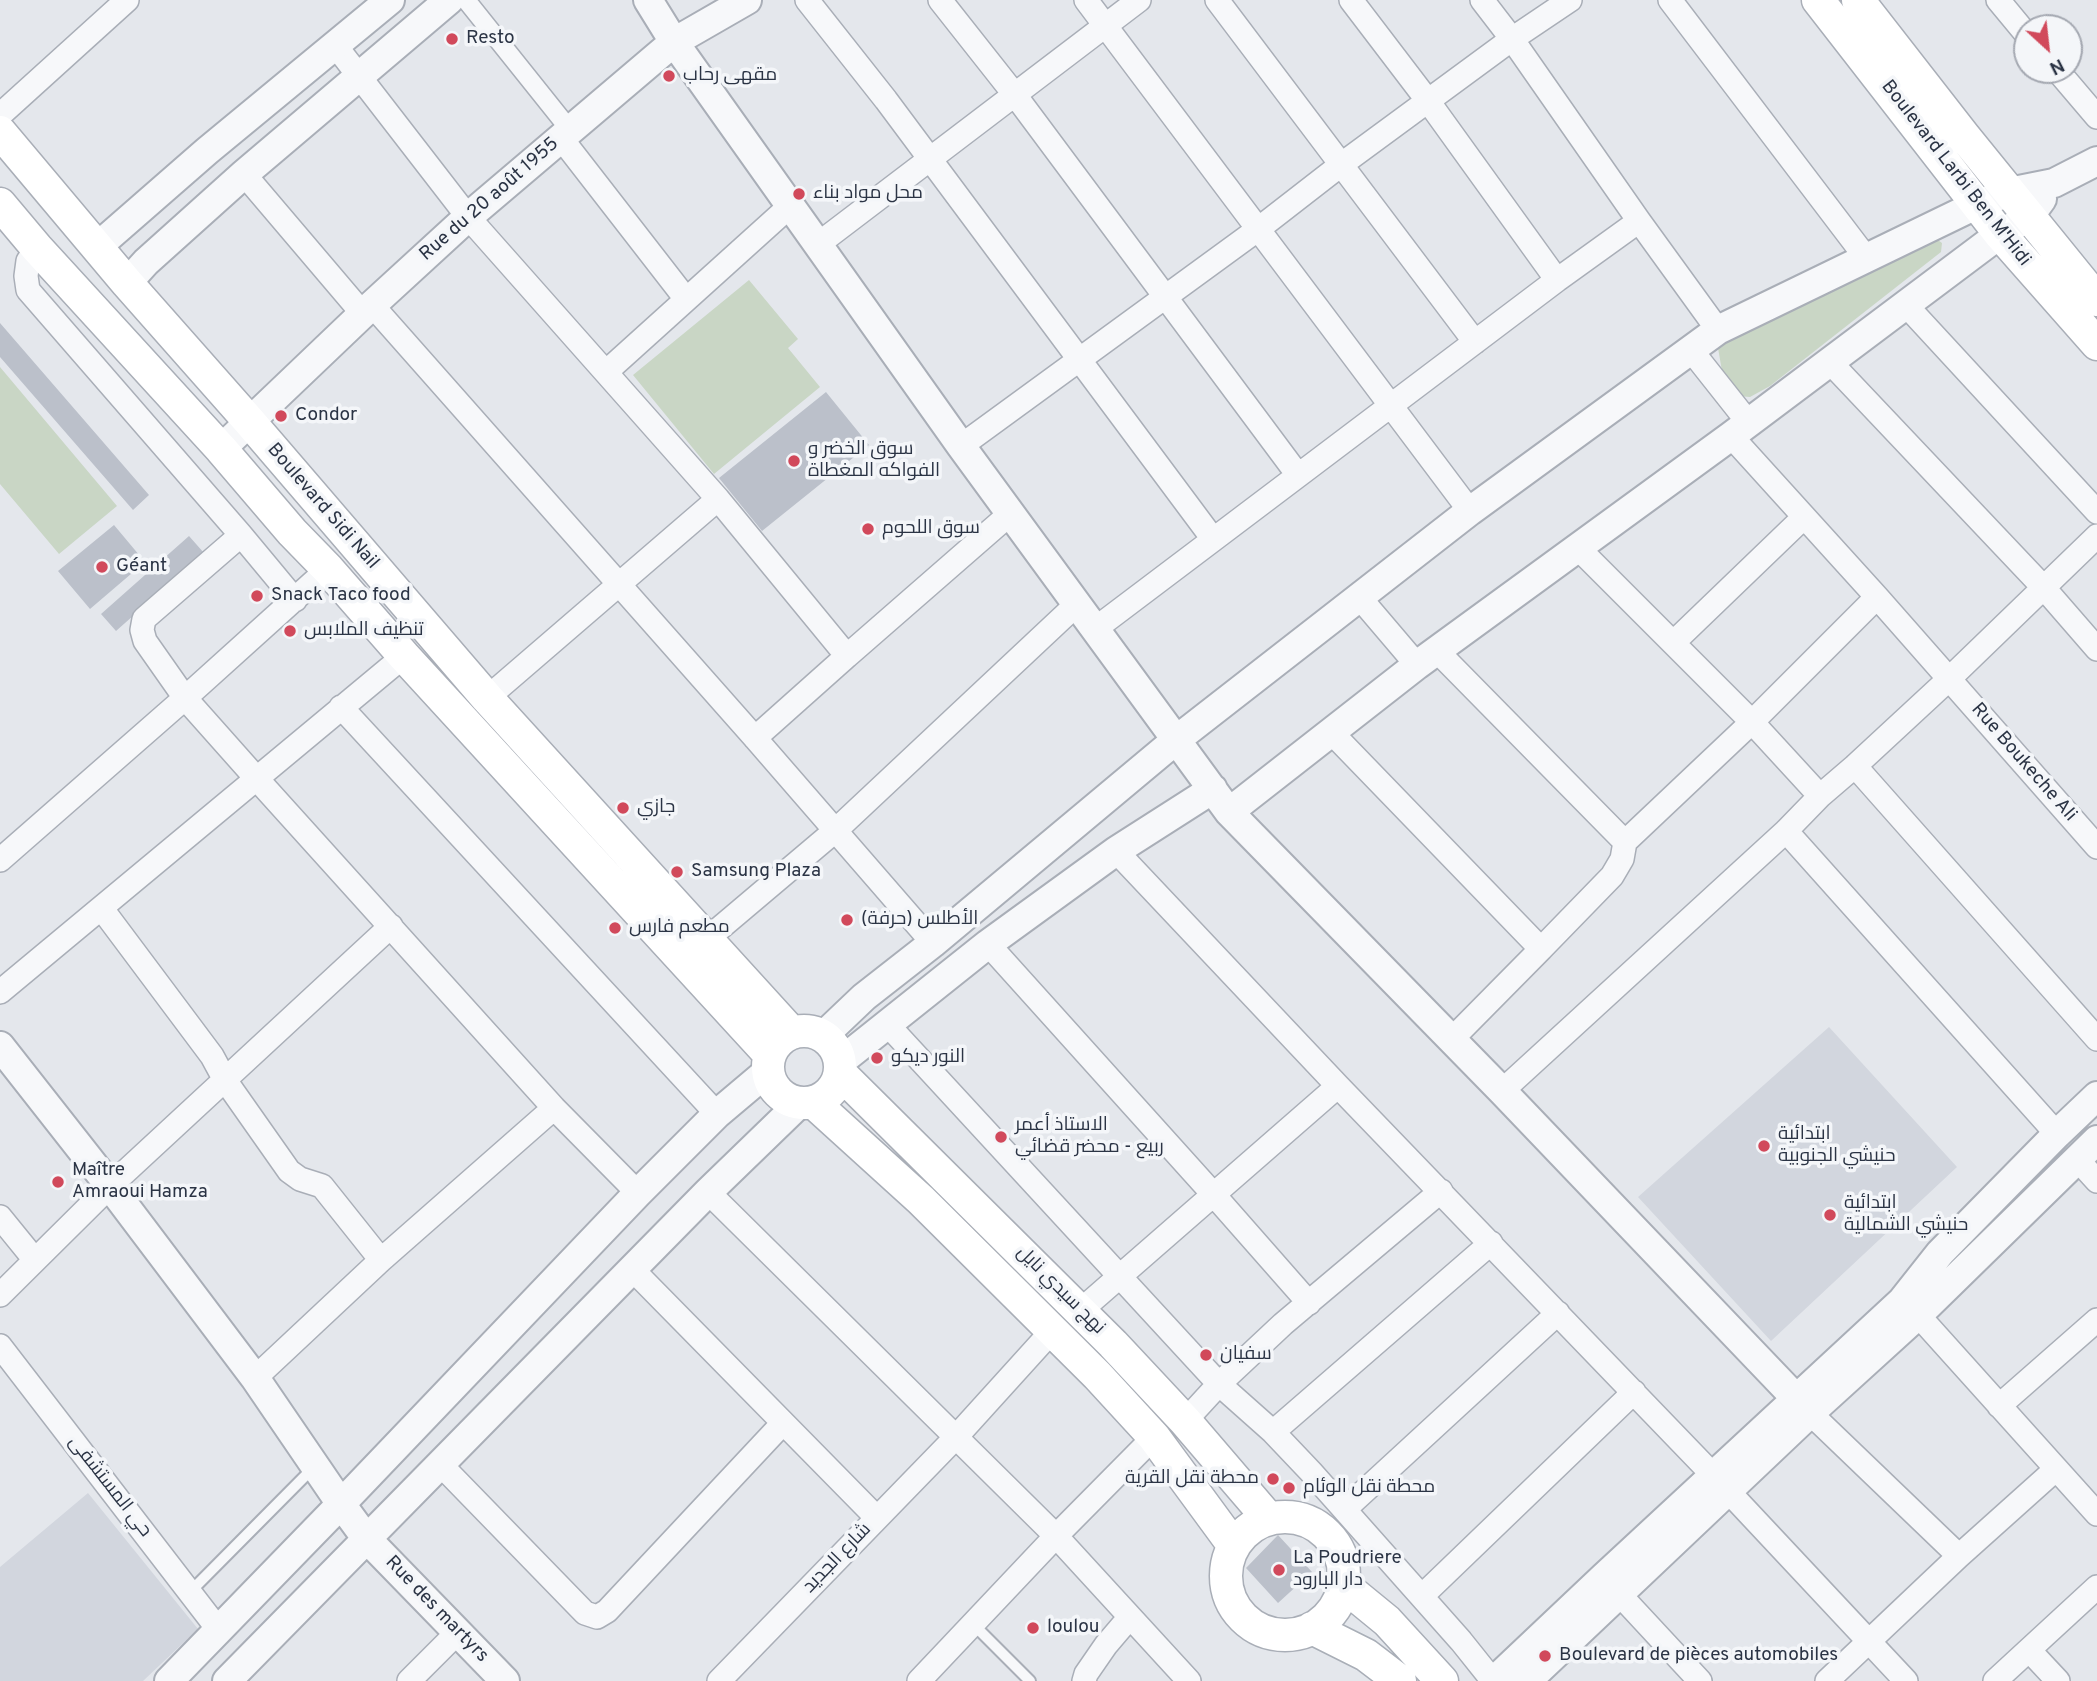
<!DOCTYPE html>
<html>
<head>
<meta charset="utf-8">
<style>
	body { margin:0 }
	#map { position:relative; width:2097px; height:1681px; overflow:hidden; background:#e4e7ec; font-family:Overpass,sans-serif }
	canvas { display:block }
	.north { position:absolute; left:2013px; top:14px; width:70px; height:70px; box-sizing:border-box; background:#f4f6f9; border:2px solid #a4a8b1; border-radius:50%; rotate:153deg; font-size:19px; font-weight:700; line-height:28px; text-align:center; color:#2b3445 }
	.north::after { content:''; display:block; margin:auto; width:24px; height:32px; background:#d1495b; clip-path:polygon(50% 0,100% 100%,50% 72%,0 100%) }
</style>
</head>
<body>
<div id="map">
<canvas width="2097" height="1681"></canvas>
<div class="north">N</div>
</div>
<script>
const ctx = document.querySelector('canvas').getContext('2d');
ctx.lineJoin = 'round';
function fill(path, color) { ctx.fillStyle = color; ctx.fill(path, 'evenodd'); }
const poly = rows => new Path2D(rows.map(r => 'M' + r).join(''));
function trace(path, color, width, dash) { ctx.strokeStyle = color; ctx.lineWidth = width; ctx.lineCap = dash ? 'butt' : 'round'; ctx.setLineDash(dash || []); ctx.stroke(path); }
function drawText(font, color, halo, rows, align = 'center') {
  ctx.font = font + ' Overpass,Cairo,sans-serif'; ctx.lineWidth = 7; ctx.setLineDash([]); ctx.textBaseline = 'middle'; ctx.strokeStyle = halo; ctx.fillStyle = color; for (const [text, x, y, turn = 0] of rows) {
    ctx.save(); ctx.translate(x, y); ctx.rotate((+turn || 0) * Math.PI / 180); ctx.textAlign = isNaN(turn) ? turn : align; if (halo) ctx.strokeText(text, 0, 0); ctx.fillText(text, 0, 0); ctx.restore();
  }
}
fill(poly([
	[1829,1027,1957,1167,1771,1341,1638,1197],
	[88,1493,198,1629,143,1681,0,1681,0,1567]
]), '#d2d6de');
fill(poly([
	[1935,238,1942,243,1941,252,1770,386,1750,397,1737,396,1722,371,1718,348,1728,338],
	[749,280,798,339,788,348,820,387,714,474,633,375],
	[0,367,117,506,59,554,0,484]
]), '#c9d6c5');
fill(poly([
	[0,323,149,495,133,510,0,357],
	[826,392,869,445,762,531,719,478],
	[114,525,145,562,90,609,58,571],
	[189,536,204,553,116,631,101,614],
	[1278,1535,1312,1572,1278,1603,1246,1568]
]), '#bbc0ca');
const service = poly([
	[190,1592,315,1466],
	[973,1624,1030,1681]
]);
const pedestrian = poly([
	[466,0,570,130]
]);
const minor = poly([
	[807,0,886,100,1213,539],
	[940,0,1015,95,1298,475],
	[1086,0,1470,511],
	[1217,0,1475,342],
	[1351,0,1428,101,1557,280],
	[1482,0,1512,39,1639,221,1718,330],
	[1670,0,1867,259],
	[1998,0,2027,35],
	[335,45,468,217,718,499,847,656,1011,513],
	[2057,70,2097,117],
	[0,115,127,0],
	[561,138,686,299],
	[244,174,363,314],
	[817,245,1139,0],
	[37,248,28,261,26,276,28,290,241,535,295,600],
	[1905,304,2097,512],
	[372,305,755,738,933,943],
	[1691,350,1748,422],
	[1829,361,2044,588,2097,649],
	[606,372,790,206],
	[1731,436,1877,597,2097,847],
	[961,446,1257,230,1342,164,1512,39,1570,0],
	[241,535,144,619,142,630,145,641,185,698,257,779,554,1108,638,1193],
	[1578,548,1752,722,1820,796],
	[1360,598,1417,665],
	[1095,629,1557,280,1639,221],
	[1673,643,1804,517],
	[1437,651,1625,842,1752,722,1877,597],
	[487,698,718,499],
	[341,707,717,1114],
	[1332,733,1541,949,1612,876,1622,859,1625,842],
	[755,738,847,656],
	[1855,766,2097,1039],
	[1786,831,2057,1134],
	[1116,851,1338,1086,1713,1475],
	[0,860,185,698,328,569],
	[102,909,212,1056,225,1080,289,1171,300,1179,322,1186,381,1260],
	[707,939,836,830,1077,604],
	[988,944,1214,1195,1309,1303],
	[0,992,404,656],
	[887,1024,1219,1384,1273,1432,1311,1472,1461,1641,1493,1681],
	[1452,1039,1541,949],
	[1502,1091,1786,831,1820,796,1855,766,1949,679,2097,536],
	[2077,1159,2097,1181],
	[708,1192,1056,1536,1189,1681],
	[0,1217,35,1260],
	[633,1270,877,1518],
	[0,1295,110,1186,391,926],
	[1905,1303,1918,1315,2097,1514],
	[1080,1311,1338,1086],
	[0,1346,218,1629],
	[255,1378,381,1260,554,1108],
	[1999,1406,2097,1320],
	[1810,1413,1959,1556],
	[1185,1421,1219,1384,1283,1324,1441,1191],
	[1273,1432,1491,1243],
	[441,1465,585,1613,597,1617,607,1611,783,1423],
	[1728,1491,1906,1681],
	[1345,1509,1558,1313],
	[1608,1582,1700,1681],
	[1422,1596,1634,1392],
	[2029,1650,2058,1681],
	[409,1681,458,1632],
	[719,1681,956,1437,1052,1331],
	[919,1681,1056,1536,1154,1437],
	[1084,1681,1086,1674,1106,1645,1129,1618],
	[1827,1681,1959,1556,2055,1470],
	[1995,1681,2097,1587]
]);
const tertiary = poly([
	[648,0,674,42,961,446,1229,812,1502,1091,1810,1413],
	[97,247,207,151,390,0],
	[127,283,146,262,244,174,449,0],
	[221,449,372,305,468,217,674,42,747,0],
	[1229,812,1417,665,1731,436,2000,234,2029,217,2042,199],
	[823,1036,864,997,933,943,1176,740,1470,511,1718,330,1976,205,2009,192,2054,183,2097,161],
	[0,1046,110,1186,255,1378,341,1504,366,1538,505,1681],
	[840,1062,988,944,1116,851,1213,789],
	[169,1681,341,1504,638,1193,717,1114,768,1071],
	[227,1681,708,1192,801,1102],
	[1494,1681,1604,1577,1902,1301,1940,1253,2057,1134,2097,1096],
	[1527,1681,1810,1413,1918,1315,2097,1140]
]);
const secondary = poly([
	[1818,0,2000,234,2097,344],
	[1858,0,1964,136,2097,300],
	[0,132,127,283,249,421,487,698,792,1033],
	[0,204,37,248,221,449,292,532,328,569,404,656,770,1055],
	'768 1067a36 36 0 1 1 72 0a36 36 0 1 1-72 0Z',
	[840,1073,1113,1344,1185,1421,1269,1519],
	[813,1102,921,1200,1097,1375,1154,1437,1234,1546],
	'1226 1576a59 59 0 1 1 118 0a59 59 0 1 1-118 0Z',
	[1343,1585,1387,1621,1442,1681],
	[1312,1628,1366,1655,1400,1681]
]);
trace(service, '#a9aeb7', 14);
trace(pedestrian, '#a9aeb7', 21);
trace(minor, '#a9aeb7', 26);
trace(tertiary, '#a9aeb7', 32);
trace(secondary, '#a9aeb7', 35);
trace(service, '#f7f8fa', 10);
trace(pedestrian, '#f7f8fa', 18);
trace(minor, '#f7f8fa', 23);
trace(tertiary, '#f7f8fa', 28);
trace(secondary, '#fff', 32);
for (const [x, y, r, color] of [
	[452,39,7,"#d1495b"],
	[669,76,7,"#d1495b"],
	[799,194,7,"#d1495b"],
	[281,416,7,"#d1495b"],
	[794,461,7,"#d1495b"],
	[868,529,7,"#d1495b"],
	[102,567,7,"#d1495b"],
	[257,596,7,"#d1495b"],
	[290,631,7,"#d1495b"],
	[623,808,7,"#d1495b"],
	[677,872,7,"#d1495b"],
	[847,920,7,"#d1495b"],
	[615,928,7,"#d1495b"],
	[877,1058,7,"#d1495b"],
	[1001,1137,7,"#d1495b"],
	[1764,1146,7,"#d1495b"],
	[58,1182,7,"#d1495b"],
	[1830,1215,7,"#d1495b"],
	[1206,1355,7,"#d1495b"],
	[1273,1479,7,"#d1495b"],
	[1289,1488,7,"#d1495b"],
	[1279,1570,7,"#d1495b"],
	[1033,1628,7,"#d1495b"],
	[1545,1656,7,"#d1495b"]
]) { const dot = new Path2D(); dot.arc(x, y, r, 0, 2 * Math.PI); ctx.fillStyle = color; ctx.fill(dot); trace(dot, '#f4f6f9', 2.5); }
drawText('19px', '#2b3445', '#f4f6f9', [
	["Resto",466,39],
	["مقهى رحاب",683,76],
	["محل مواد بناء",813,194],
	["Condor",295,416],
	["سوق الخضر و",808,450],
	["الفواكه المغطاة",808,472],
	["سوق اللحوم",882,529],
	["Géant",116,567],
	["Snack Taco food",271,596],
	["تنظيف الملابس",304,631],
	["جازي",637,808],
	["Samsung Plaza",691,872],
	["الأطلس (حرفة)",861,920],
	["مطعم فارس",629,928],
	["النور ديكو",891,1058],
	["الاستاذ أعمر",1015,1126],
	["ربيع - محضر قضائي",1015,1148],
	["ابتدائية",1778,1135],
	["حنيشي الجنوبية",1778,1157],
	["Maître",72,1171],
	["Amraoui Hamza",72,1193],
	["ابتدائية",1844,1204],
	["حنيشي الشمالية",1844,1226],
	["سفيان",1220,1355],
	["محطة نقل القرية",1259,1479,"right"],
	["محطة نقل الوئام",1303,1488],
	["La Poudriere",1293,1559],
	["دار البارود",1293,1581],
	["loulou",1047,1628],
	["Boulevard de pièces automobiles",1559,1656]
], 'left');
drawText('19px', '#2b3445', '#f4f6f9', [
	["Boulevard Larbi Ben M'Hidi",1955,174,52],
	["Rue du 20 août 1955",490,200,-41],
	["Boulevard Sidi Nail",322,507,49],
	["Rue Boukeche Ali",2023,763,49],
	["نهج سيدي نايل",1060,1291,45],
	["حي المستشفى",109,1487,52],
	["شارع الجديد",838,1559,-46],
	["Rue des martyrs",436,1610,46]
]);
</script>
</body>
</html>
